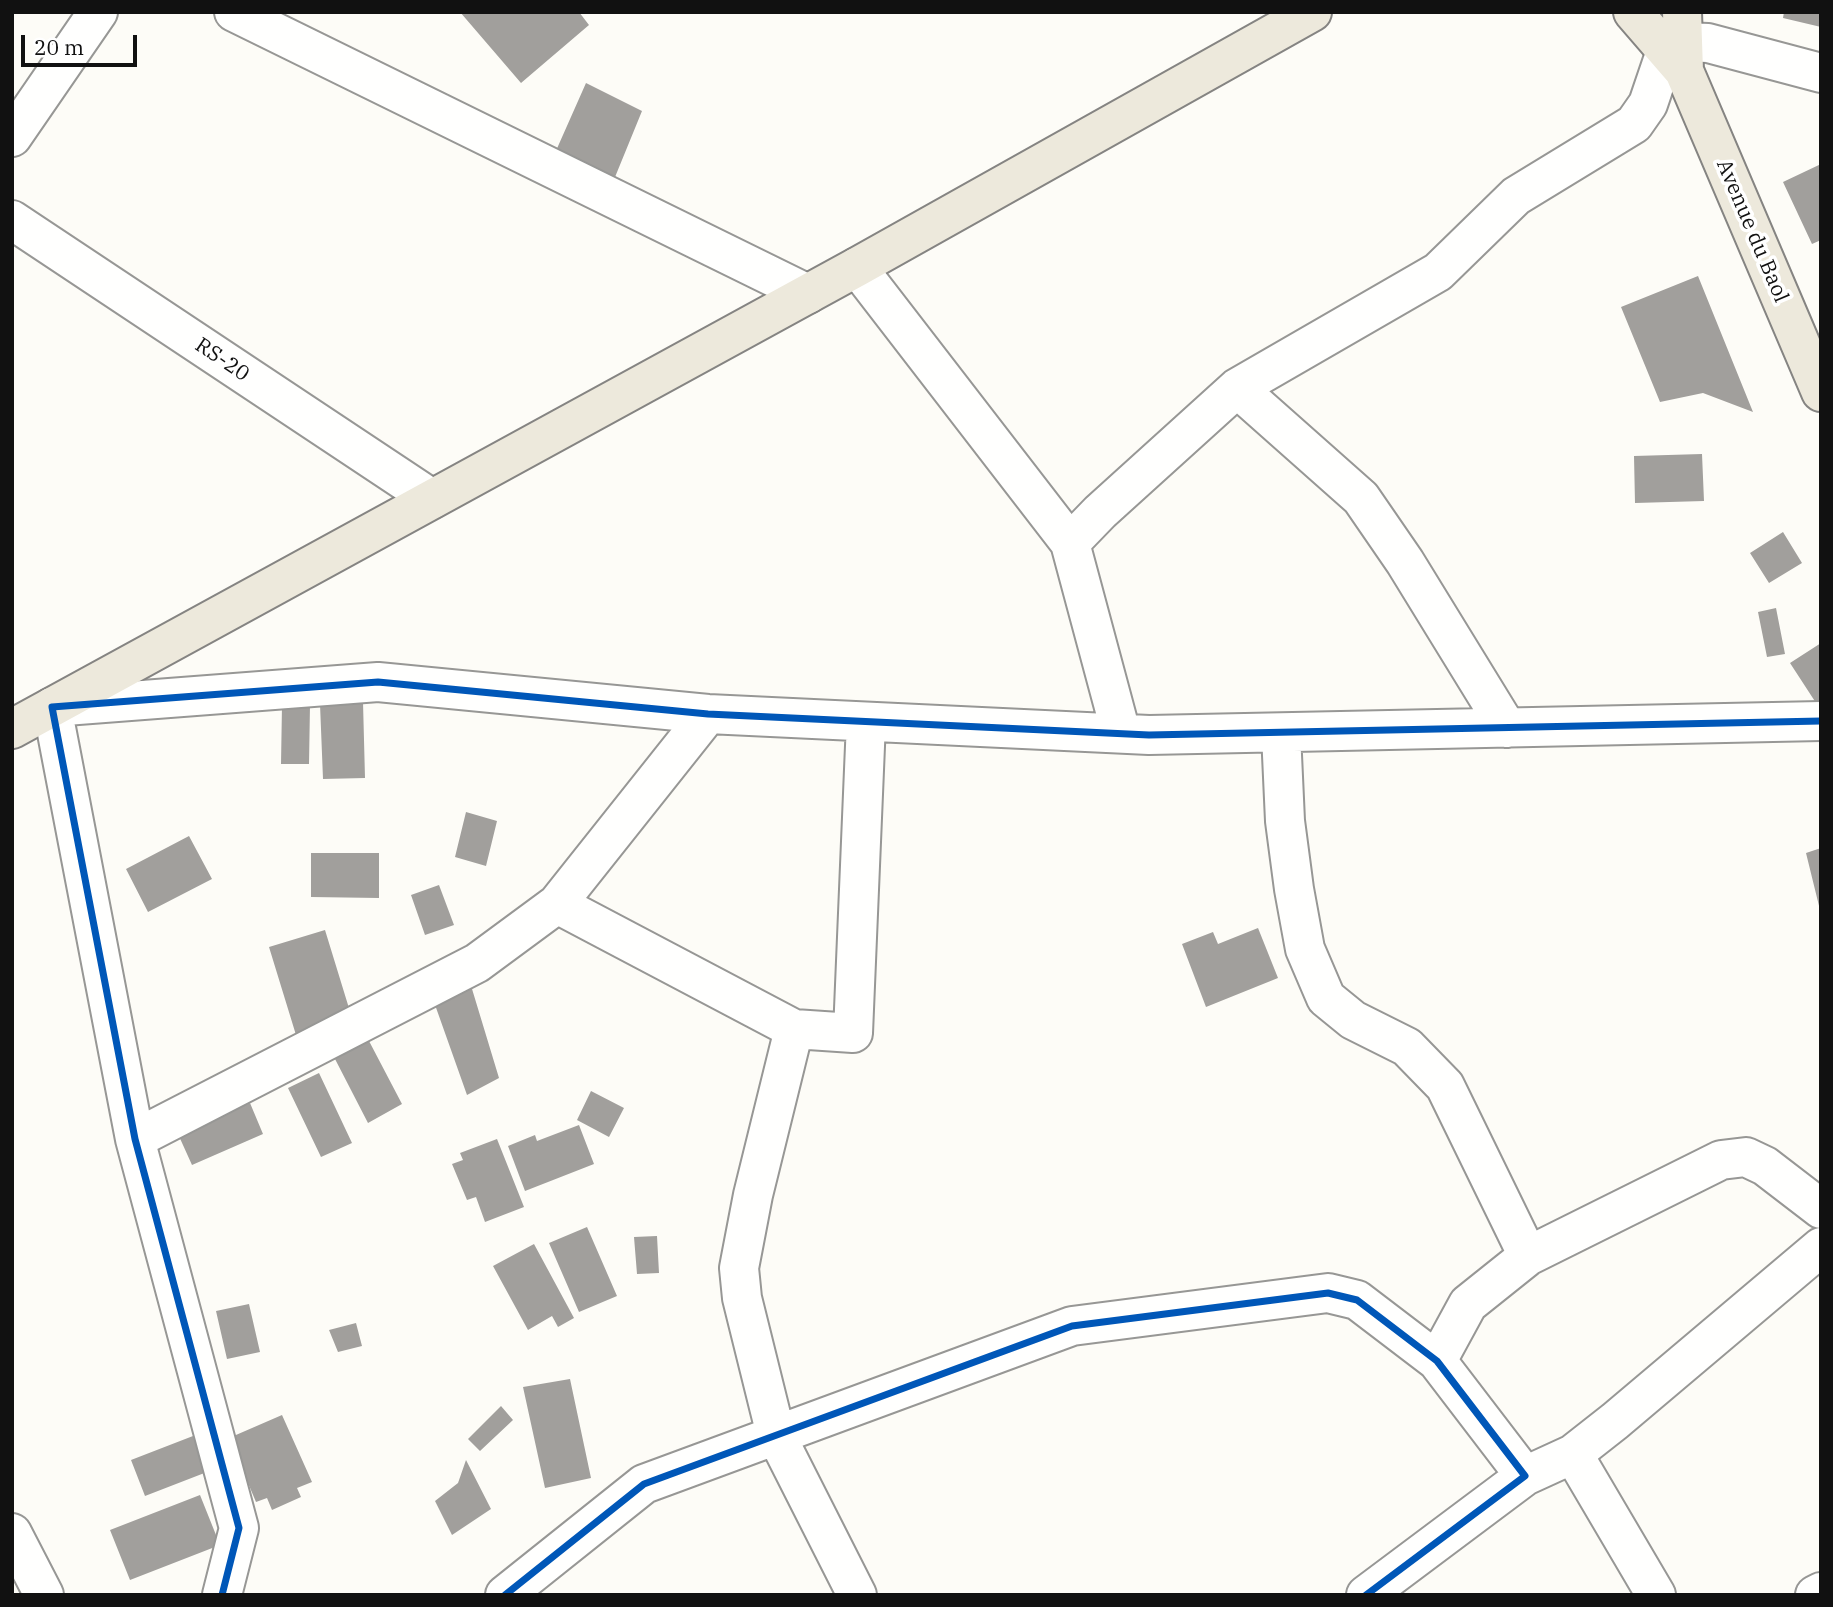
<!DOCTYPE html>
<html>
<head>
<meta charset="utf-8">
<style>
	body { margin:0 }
	#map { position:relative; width:1833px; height:1607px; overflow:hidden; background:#fdfcf7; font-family:"IBM Plex Serif",serif }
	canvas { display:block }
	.frame { position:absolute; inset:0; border:14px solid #111; pointer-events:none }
	.scale { position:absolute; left:21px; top:35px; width:116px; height:32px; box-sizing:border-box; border:4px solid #111; border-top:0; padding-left:9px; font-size:21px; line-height:24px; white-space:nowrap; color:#111; -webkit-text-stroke:5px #fff; paint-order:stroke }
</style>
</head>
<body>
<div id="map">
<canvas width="1833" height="1607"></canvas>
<div class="frame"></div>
<div class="scale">20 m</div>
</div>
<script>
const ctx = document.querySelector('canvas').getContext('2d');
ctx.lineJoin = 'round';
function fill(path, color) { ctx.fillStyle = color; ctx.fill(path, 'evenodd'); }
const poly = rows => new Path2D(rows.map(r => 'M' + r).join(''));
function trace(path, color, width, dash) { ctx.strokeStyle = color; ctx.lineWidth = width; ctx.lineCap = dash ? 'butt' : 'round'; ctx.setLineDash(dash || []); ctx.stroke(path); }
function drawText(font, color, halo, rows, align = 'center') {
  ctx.font = font + ' "IBM Plex Serif",serif'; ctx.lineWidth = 7; ctx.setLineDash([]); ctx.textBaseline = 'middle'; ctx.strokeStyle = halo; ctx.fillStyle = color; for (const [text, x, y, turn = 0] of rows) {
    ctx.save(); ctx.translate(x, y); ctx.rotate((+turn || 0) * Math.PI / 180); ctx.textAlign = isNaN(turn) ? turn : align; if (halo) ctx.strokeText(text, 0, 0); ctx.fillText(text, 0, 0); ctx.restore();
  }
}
fill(poly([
	[460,12,579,12,589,25,521,83],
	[1784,12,1821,12,1821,27,1783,18],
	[586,83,642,111,613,182,555,153],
	[1821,164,1821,240,1812,244,1783,182],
	[1698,276,1753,412,1703,393,1660,402,1621,307],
	[1702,454,1704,501,1635,503,1634,456],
	[1783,532,1802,563,1769,583,1750,553],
	[1776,608,1785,654,1767,657,1758,612],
	[1821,643,1821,704,1818,706,1790,663],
	[363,702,365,778,323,779,320,704],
	[282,705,310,705,309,764,281,764],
	[466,812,497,821,486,866,455,857],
	[189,836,212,879,148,912,126,869],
	[1821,848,1821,910,1820,910,1806,853],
	[311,853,379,853,379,898,311,897],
	[439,885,454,925,425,935,411,895],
	[1258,928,1278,978,1206,1007,1182,944,1213,932,1218,944],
	[325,930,352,1018,296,1035,269,947],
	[469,979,499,1078,467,1095,434,1002],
	[369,1041,402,1104,368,1123,335,1059],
	[319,1073,352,1143,321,1157,288,1088],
	[591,1091,624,1108,609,1137,577,1120],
	[250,1103,263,1134,192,1165,178,1134],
	[579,1125,594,1164,525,1191,508,1146,535,1135,537,1141],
	[497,1139,524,1207,485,1222,476,1197,467,1200,452,1164,463,1160,460,1153],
	[587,1227,617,1296,579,1312,549,1243],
	[657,1236,659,1273,637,1274,634,1237],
	[534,1244,574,1318,558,1327,552,1316,528,1330,493,1266],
	[249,1304,260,1352,227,1359,216,1311],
	[356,1323,362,1346,338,1352,329,1330],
	[570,1379,591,1478,545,1488,523,1387],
	[501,1406,513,1420,480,1451,468,1439],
	[282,1415,312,1482,297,1488,301,1497,272,1510,267,1498,256,1502,229,1438],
	[193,1436,207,1472,145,1496,131,1460],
	[466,1460,491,1509,452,1535,435,1501,458,1483],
	[200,1495,220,1545,130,1580,110,1530]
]), '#a19f9c');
const minor = poly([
	[234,12,808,294],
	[12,137,98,12],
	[12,220,432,499],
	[857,267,1070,543],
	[1237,388,1361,498,1405,562,1507,728],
	[1121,733,1070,543,1100,512,1237,388,1438,272,1516,196,1634,124,1648,104,1666,51,1684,42,1708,43,1821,73],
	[1281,733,1285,821,1294,889,1305,949,1326,998,1353,1020,1407,1047,1445,1086,1528,1256],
	[557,904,794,1029,853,1033,866,722],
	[794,1029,753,1195,739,1268,742,1298,776,1435,857,1595],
	[135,1139,477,963,557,904,708,714],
	[1437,1361,1468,1304,1528,1256,1721,1160,1746,1157,1765,1166,1821,1209],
	[1573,1454,1656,1595],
	[1525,1476,1573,1454,1615,1421,1821,1247],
	[12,1533,44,1595],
	[222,1595,239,1528,135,1139,52,707,378,682,708,714,1149,735,1821,721],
	[505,1595,644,1484,1072,1326,1328,1293,1357,1300,1437,1361,1525,1476,1366,1595],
	[1815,1595,1821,1592]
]);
const major = poly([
	[1633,12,1684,71,1821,392],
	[1682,12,1684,71],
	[12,729,857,267,1312,12]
]);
trace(minor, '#979795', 42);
trace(major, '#858482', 42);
trace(minor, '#fffffe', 38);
trace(major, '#ede9dc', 38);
trace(poly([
	[222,1595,239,1528,135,1139,52,707,378,682,708,714,1149,735,1821,721],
	[505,1595,644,1484,1072,1326,1328,1293,1357,1300,1437,1361,1525,1476,1366,1595]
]), '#0057b8', 7);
drawText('21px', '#111', '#fff', [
	["Avenue du Baol",1752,231,67],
	["RS-20",222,360,34]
]);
</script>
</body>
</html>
